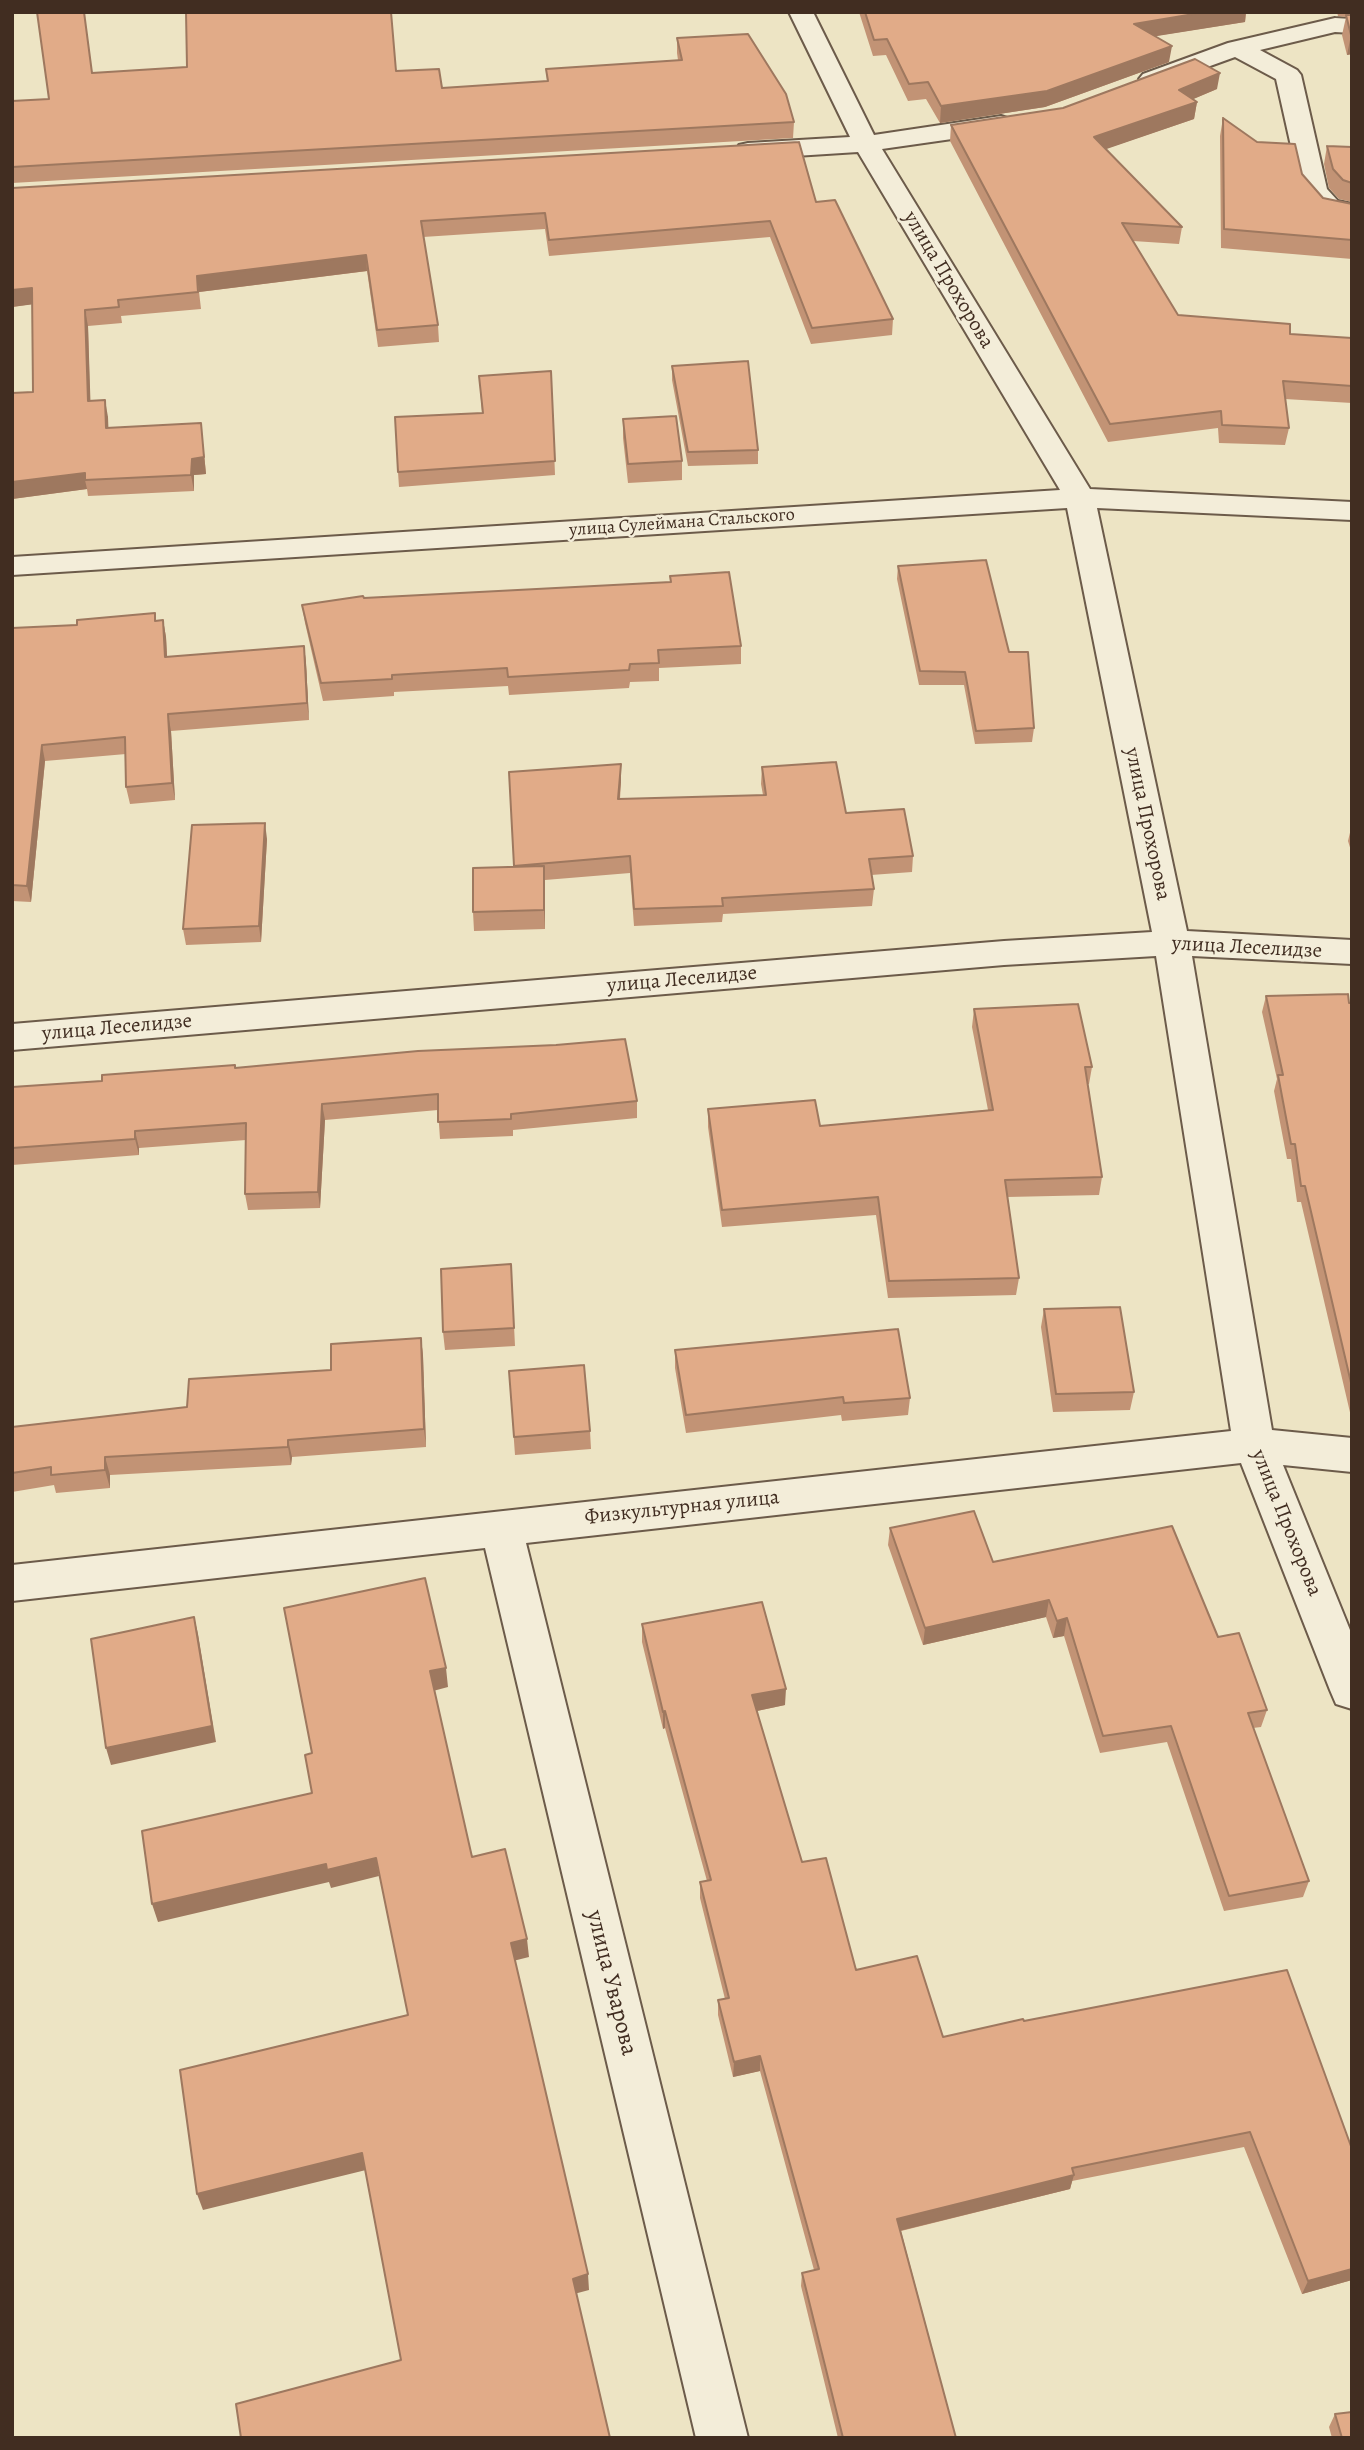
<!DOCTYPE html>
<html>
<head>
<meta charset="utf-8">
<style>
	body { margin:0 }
	#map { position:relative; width:1364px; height:2450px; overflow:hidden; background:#ede4c4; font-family:Alegreya,serif }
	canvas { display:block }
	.frame { position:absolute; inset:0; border:14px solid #412d21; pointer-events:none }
</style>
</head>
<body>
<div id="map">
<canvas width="1364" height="2450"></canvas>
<div class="frame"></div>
</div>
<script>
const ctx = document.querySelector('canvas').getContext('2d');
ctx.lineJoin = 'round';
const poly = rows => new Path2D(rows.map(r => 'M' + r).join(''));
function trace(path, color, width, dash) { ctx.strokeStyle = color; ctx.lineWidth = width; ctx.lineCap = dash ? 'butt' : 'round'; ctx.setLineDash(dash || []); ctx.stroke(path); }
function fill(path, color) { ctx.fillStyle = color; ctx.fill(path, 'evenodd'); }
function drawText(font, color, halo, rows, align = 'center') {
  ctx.font = font + ' Alegreya,serif'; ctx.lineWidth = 5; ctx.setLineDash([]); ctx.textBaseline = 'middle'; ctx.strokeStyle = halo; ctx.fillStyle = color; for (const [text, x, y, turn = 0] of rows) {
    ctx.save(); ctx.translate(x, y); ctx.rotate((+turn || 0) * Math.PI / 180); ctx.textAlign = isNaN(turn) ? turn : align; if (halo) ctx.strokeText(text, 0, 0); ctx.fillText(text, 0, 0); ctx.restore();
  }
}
const minor = poly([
	[789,12,813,12,874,135,1001,116,1010,119,1014,124,1010,129,1001,132,882,149,1090,489,1352,502,1352,520,1097,508,1187,931,1352,940,1352,964,1192,956,1272,1430,1352,1438,1352,1472,1283,1465,1352,1635,1352,1709,1336,1704,1330,1690,1241,1463,526,1543,748,2438,696,2438,485,1548,12,1601,12,1565,1231,1431,1156,956,1004,965,12,1050,12,1024,1004,941,1152,932,1067,508,12,575,12,557,1060,490,858,152,748,159,739,157,735,151,739,145,748,143,850,137,789,12],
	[1335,18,1352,19,1352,33,1335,32,1260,50,1297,70,1301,75,1327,189,1338,201,1352,204,1352,220,1320,214,1301,191,1276,79,1235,57,1152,87,1143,84,1139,79,1143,74,1228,43,1335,18]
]);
trace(minor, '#6c5b4a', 4);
fill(minor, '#f3edd9');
fill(poly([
	[859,12,1246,12,1245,22,1155,36,1169,62,1045,107,940,123,926,99,908,101,886,55,873,56],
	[1337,12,1352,12,1352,54,1347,55,1342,35,1346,17,1338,16],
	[677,38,794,122,793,138,12,183,12,101,49,99,93,73,396,71,442,88,547,81,546,69,678,60,677,53],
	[1217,89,1193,99,1197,102,1194,119,1105,149,1182,227,1179,244,1133,241,1178,315,1290,334,1352,338,1352,403,1285,399,1289,428,1285,445,1219,443,1218,428,1108,442,950,141,951,125],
	[1223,118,1302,174,1323,198,1352,204,1352,259,1221,248,1220,136],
	[1327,146,1352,147,1352,202,1339,199,1329,188,1324,164],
	[12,188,816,202,893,319,892,335,811,344,770,237,549,256,545,229,423,237,438,325,439,342,378,347,367,271,199,292,201,309,121,316,122,323,88,326,90,401,108,417,108,428,201,423,206,474,194,475,194,491,88,496,87,489,12,499,12,393,33,392,32,304,12,307],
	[672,366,758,450,758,464,688,466,672,380],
	[551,371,555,475,399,487,398,472,482,413,479,376],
	[623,419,682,461,682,480,628,483,623,438],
	[898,566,1009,652,1034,728,1032,742,975,744,964,685,919,685,897,579],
	[670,576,741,646,741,664,659,668,659,681,630,682,629,688,509,695,508,686,394,692,394,696,323,701,305,623,302,605,364,598,670,582],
	[163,620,166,637,167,657,304,646,306,663,309,720,171,731,175,800,130,804,126,787,126,754,45,761,31,902,12,901,12,628],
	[762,767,846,813,913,856,912,872,871,875,874,889,872,906,723,914,722,922,634,926,630,873,545,880,545,929,474,931,473,912,514,867,621,781,620,799,763,795,761,784],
	[1352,824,1352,854,1348,841],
	[267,839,261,942,186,945,183,929],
	[1266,996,1352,1003,1352,1421,1301,1202,1297,1202,1291,1159,1287,1159,1274,1091,1277,1079,1262,1012],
	[974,1009,1092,1067,1089,1084,1088,1084,1102,1177,1099,1195,1007,1197,1019,1278,1016,1295,888,1298,876,1215,722,1227,708,1127,708,1109,820,1126,988,1110,972,1027],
	[235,1065,235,1068,637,1101,637,1118,513,1130,513,1136,440,1139,438,1110,325,1120,320,1208,248,1210,245,1194,246,1140,139,1148,139,1155,12,1165,12,1087,102,1081],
	[511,1264,515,1346,445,1350,443,1332],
	[1044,1309,1134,1392,1130,1410,1053,1412,1041,1327],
	[421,1338,423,1356,426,1447,292,1457,291,1465,110,1475,110,1488,56,1493,54,1485,12,1492,12,1427,187,1407,331,1370],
	[675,1350,910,1398,908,1415,842,1421,841,1415,686,1433,675,1368],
	[509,1371,590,1431,591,1449,515,1455],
	[890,1528,1218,1637,1267,1710,1261,1727,1253,1728,1309,1881,1303,1897,1224,1911,1167,1742,1100,1753,1064,1636,1053,1638,1046,1617,923,1645,888,1545],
	[642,1624,785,1705,757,1711,802,1862,856,1970,943,2037,1024,2021,1352,2149,1352,2280,1302,2294,1244,2147,1072,2181,1070,2189,901,2231,956,2438,838,2438,801,2286,802,2273,814,2270,760,2071,733,2077,718,2015,718,2000,725,1999,700,1898,700,1882,707,1881,665,1728,663,1729,642,1642],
	[1335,2414,1352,2438,1332,2438,1329,2427]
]), '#c29375');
fill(poly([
	[1206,12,1246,12,1245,22,1132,40,1134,24],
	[1351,35,1352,54,1347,55],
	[1172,46,1169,62,1045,107,940,123,941,106],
	[1220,73,1217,89,1177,106,1179,90],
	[1197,102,1194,119,1092,154,1094,137],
	[366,255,367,271,199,292,201,309,197,276],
	[32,288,35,304,12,307,12,290],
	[85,310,88,326,91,418,88,401],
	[105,400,108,417,109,444,106,428],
	[201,423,206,474,194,475,194,491,191,475,192,459],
	[85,473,85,480,87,489,12,499,12,482],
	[163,620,166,637,168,673,165,657],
	[304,646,306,663,309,720,307,703],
	[168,714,171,731,175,800,172,783],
	[42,745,45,761,31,902,27,886],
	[621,764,621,781,618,815,618,799],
	[265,823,267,839,261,942,259,926],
	[544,866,545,885,545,929,544,910],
	[322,1104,325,1120,320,1208,318,1192],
	[135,1131,139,1148,139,1155,135,1139],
	[421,1338,423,1356,426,1447,424,1429],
	[288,1440,292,1457,291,1465,288,1447],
	[105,1457,110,1475,110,1488,105,1470],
	[1049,1600,1046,1617,923,1645,925,1628],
	[194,1617,198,1634,216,1742,111,1765,106,1748],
	[1067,1618,1064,1636,1053,1638,1057,1621],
	[446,1668,448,1687,433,1691,430,1671],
	[786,1689,785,1705,752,1712,752,1695],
	[665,1711,665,1728,663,1729,663,1712],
	[376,1858,379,1876,331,1888,329,1882,158,1922,152,1904,326,1864],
	[527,1939,529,1957,513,1961,511,1943],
	[760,2056,760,2071,733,2077,734,2062],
	[362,2153,366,2170,203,2210,197,2194],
	[1074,2175,1070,2189,895,2232,897,2219],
	[1352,2269,1352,2280,1302,2294,1308,2281],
	[588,2274,589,2290,574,2294,573,2279]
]), '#9e785f');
const building = poly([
	[37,12,84,12,92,73,187,67,186,12,391,12,396,71,439,69,442,88,548,81,546,69,682,60,677,38,748,34,786,94,794,122,12,167,12,101,49,99,37,12],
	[865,12,1206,12,1134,24,1172,46,1047,91,941,106,928,82,909,84,887,39,874,40,865,12],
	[1346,15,1352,15,1352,35,1351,35,1346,15],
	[1195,59,1220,73,1179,90,1197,102,1094,137,1182,227,1122,223,1178,315,1290,324,1290,334,1352,338,1352,386,1283,381,1289,428,1222,425,1221,411,1110,424,951,125,1063,108,1195,59],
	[1223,118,1257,142,1295,144,1302,174,1323,198,1352,204,1352,240,1224,229,1223,118],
	[799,142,816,202,835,200,893,319,812,328,770,221,549,240,545,213,421,221,438,325,377,330,366,255,197,276,198,292,118,300,119,307,85,310,88,401,105,400,106,428,201,423,204,457,192,459,191,475,85,480,85,473,12,482,12,393,33,392,32,288,12,290,12,188,799,142],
	[1327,146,1352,147,1352,183,1343,180,1333,169,1327,146],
	[748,361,758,450,688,452,672,366,748,361],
	[551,371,555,461,398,472,395,417,483,413,479,376,551,371],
	[676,416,682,461,628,464,623,419,676,416],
	[986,560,1009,652,1028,652,1034,728,976,731,965,672,920,671,898,566,986,560],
	[729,572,741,646,658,650,659,663,630,664,629,670,508,677,507,668,392,675,392,679,321,683,302,605,363,596,364,598,671,582,670,576,729,572],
	[155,613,155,621,163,620,165,657,304,646,307,703,168,714,172,783,126,787,125,737,42,745,27,886,12,885,12,628,77,625,77,620,155,613],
	[836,762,846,813,904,809,913,856,869,859,874,889,722,898,723,906,634,909,630,856,514,866,509,772,621,764,618,799,766,795,762,767,836,762],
	[265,823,259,926,183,929,192,825,265,823],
	[544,866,544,910,473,912,473,868,544,866],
	[1348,994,1349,1003,1352,1003,1352,1387,1305,1186,1301,1186,1295,1144,1291,1144,1278,1075,1283,1075,1266,996,1348,994],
	[1078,1004,1092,1067,1085,1067,1102,1177,1005,1180,1019,1278,889,1281,878,1197,722,1210,708,1109,815,1100,820,1126,993,1110,974,1009,1078,1004],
	[625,1039,637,1101,511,1114,511,1119,438,1122,438,1094,322,1104,318,1192,245,1194,246,1123,135,1131,135,1139,12,1148,12,1087,102,1081,102,1075,235,1065,235,1068,418,1051,556,1045,625,1039],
	[511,1264,514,1328,443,1332,441,1269,511,1264],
	[1120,1307,1134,1392,1056,1394,1044,1309,1120,1307],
	[898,1329,910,1398,844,1403,843,1397,686,1415,675,1350,898,1329],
	[421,1338,424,1429,288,1440,288,1447,105,1457,105,1470,51,1475,51,1467,12,1473,12,1427,187,1407,189,1379,331,1370,331,1344,421,1338],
	[584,1365,590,1431,514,1437,509,1371,584,1365],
	[974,1511,993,1562,1172,1526,1218,1637,1239,1633,1267,1710,1248,1713,1309,1881,1229,1896,1171,1726,1103,1736,1067,1618,1057,1621,1049,1600,925,1628,890,1528,974,1511],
	[425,1578,446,1668,430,1671,472,1857,505,1849,527,1939,511,1943,588,2274,573,2279,610,2438,241,2438,236,2404,401,2360,362,2153,197,2194,180,2070,408,2015,376,1858,327,1870,326,1864,152,1904,142,1831,312,1793,305,1755,312,1753,284,1608,425,1578],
	[762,1602,786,1689,752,1695,802,1862,826,1858,856,1970,917,1956,943,2037,1023,2019,1024,2021,1287,1970,1352,2149,1352,2269,1308,2281,1250,2132,1072,2168,1074,2175,897,2219,956,2438,843,2438,802,2273,819,2269,760,2056,734,2062,718,2000,729,1998,700,1882,711,1880,665,1711,663,1712,642,1624,762,1602],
	[194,1617,212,1726,106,1748,91,1639,194,1617],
	[1352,2412,1352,2438,1342,2438,1335,2414,1352,2412]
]);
fill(building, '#e1ab88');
trace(building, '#9e785f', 2);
drawText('18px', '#412d21', '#f3edd9', [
	["улица Сулеймана Стальского",682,523,-4]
]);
drawText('21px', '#412d21', '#f3edd9', [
	["улица Прохорова",948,280,59],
	["улица Прохорова",1147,824,78],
	["улица Леселидзе",1247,948,3],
	["улица Леселидзе",682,980,-5],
	["улица Леселидзе",117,1028,-5],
	["Физкультурная улица",682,1508,-6],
	["улица Прохорова",1286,1523,68]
]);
drawText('24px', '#412d21', '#f3edd9', [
	["улица Уварова",611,1983,76]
]);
</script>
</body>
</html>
